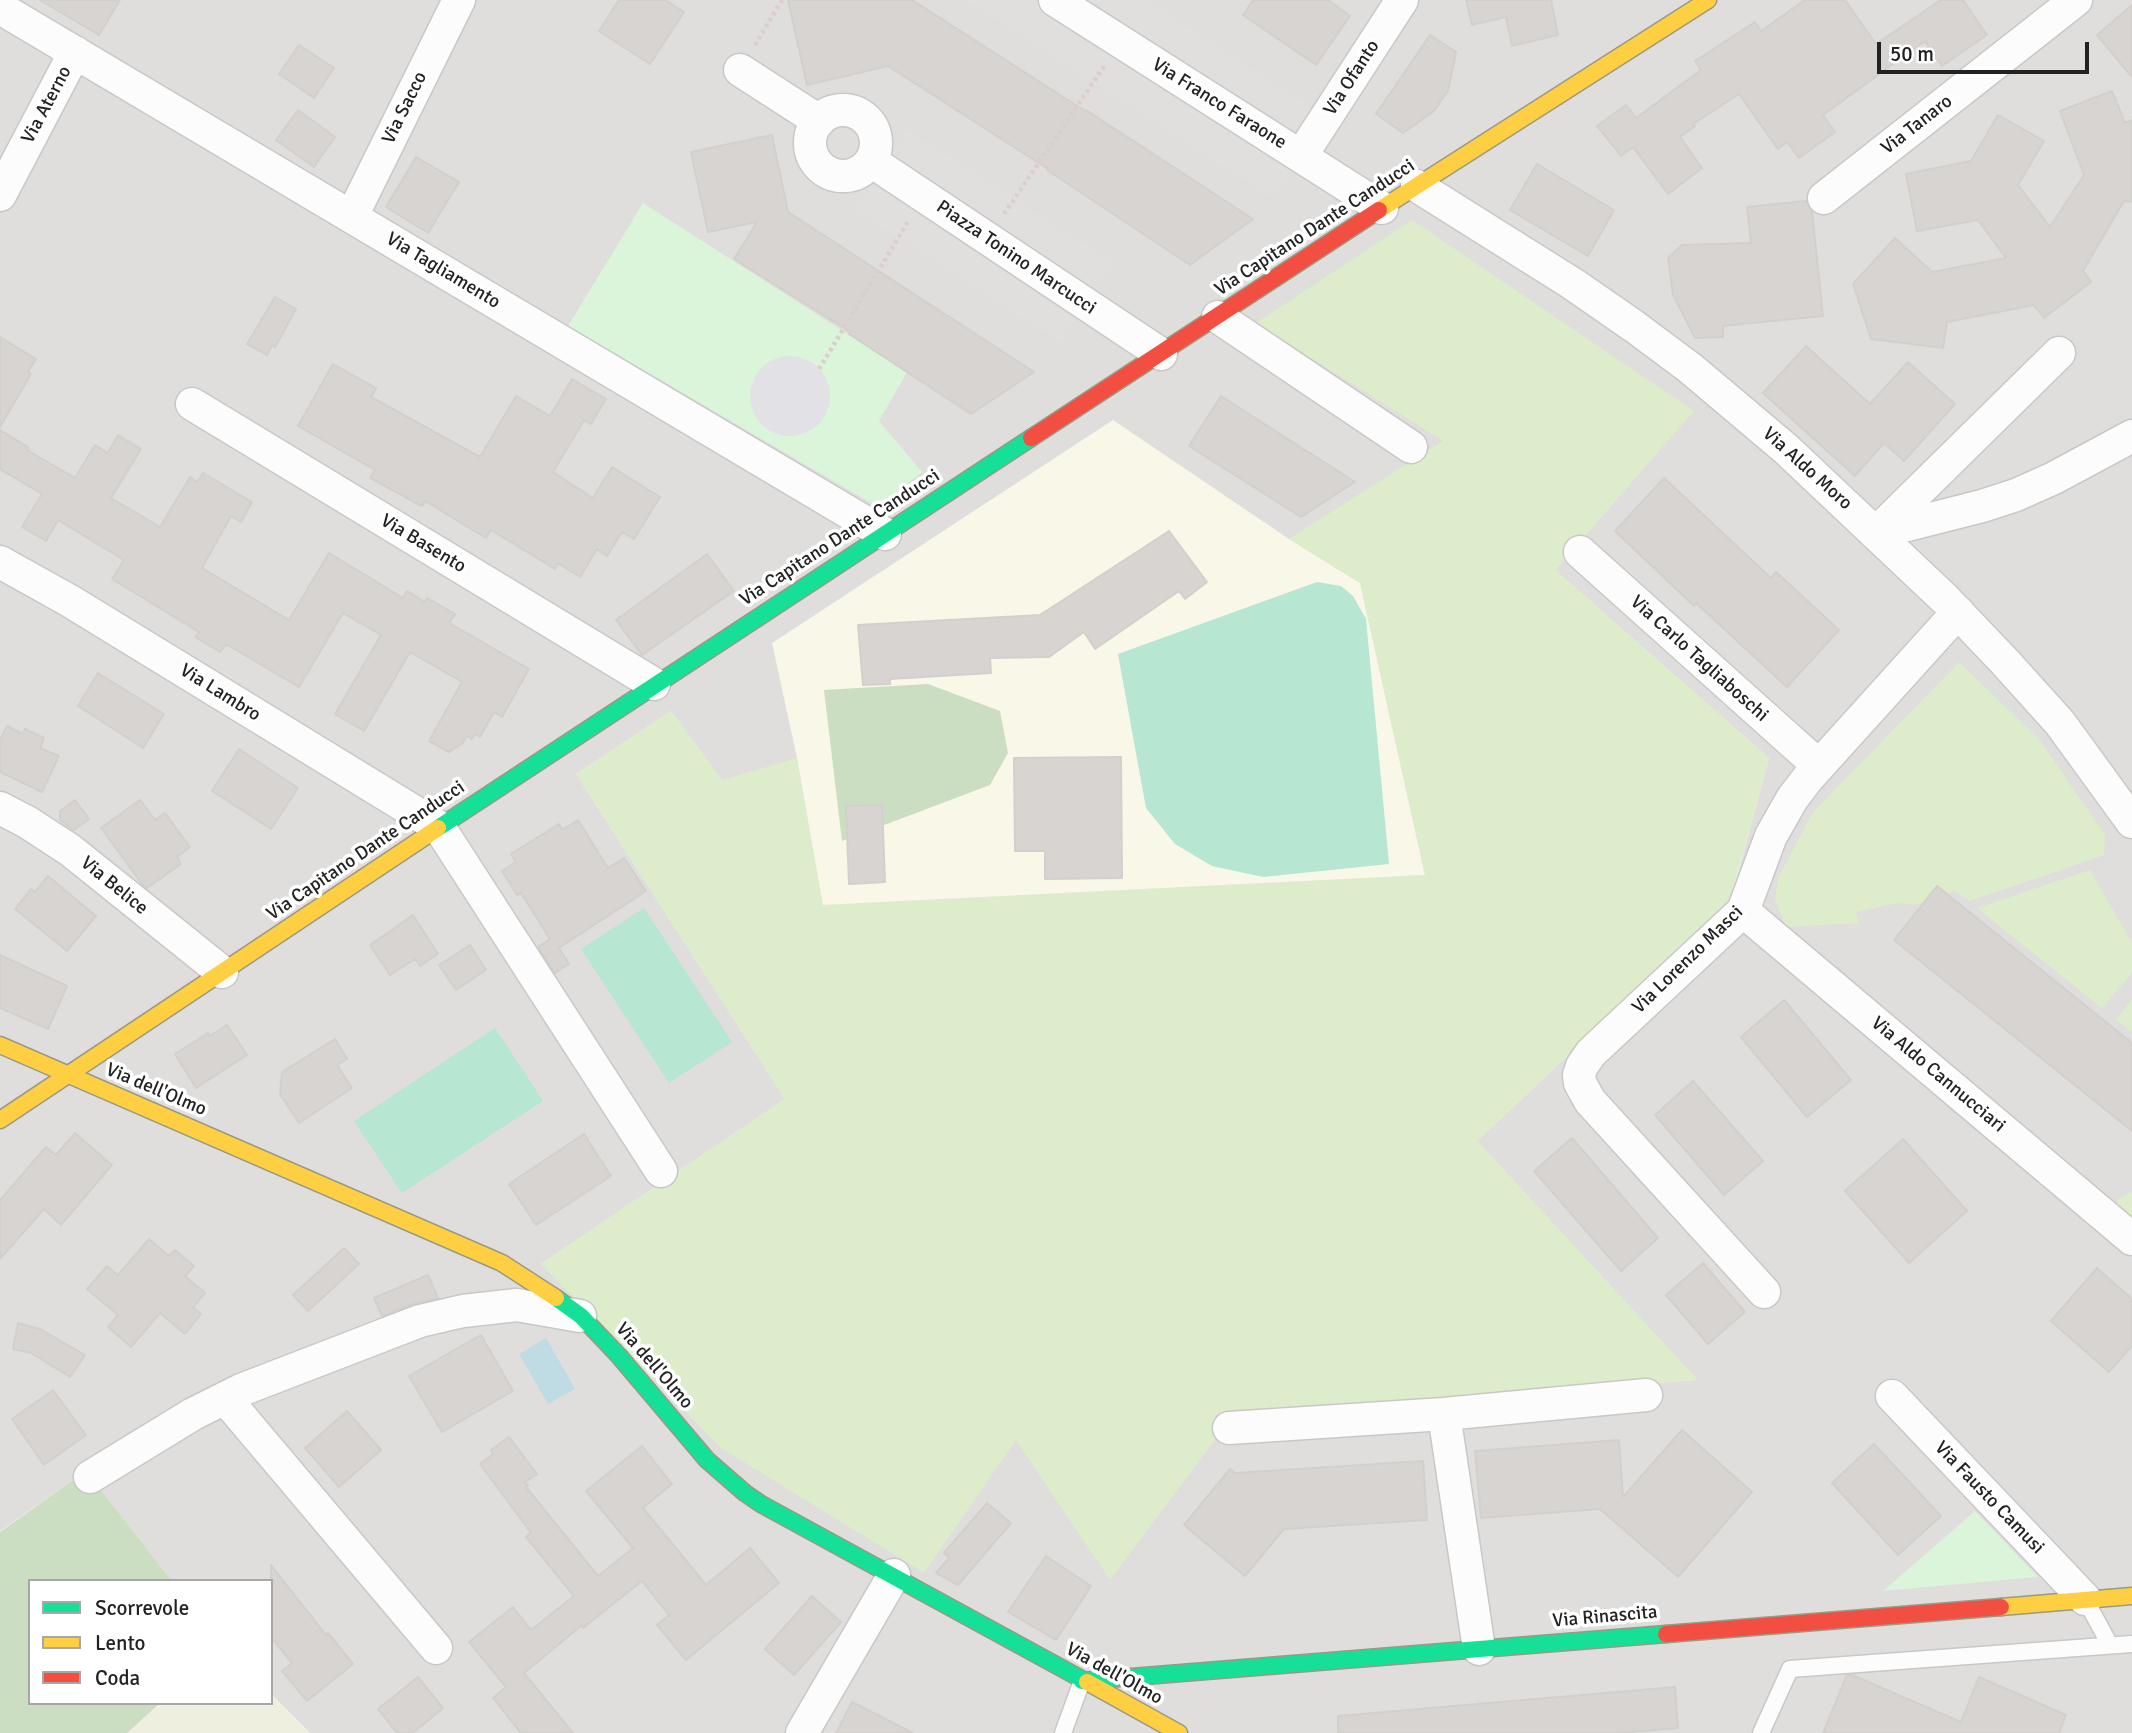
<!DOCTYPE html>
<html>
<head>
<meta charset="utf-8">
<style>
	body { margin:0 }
	#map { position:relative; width:2132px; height:1733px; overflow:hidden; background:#f0eeeb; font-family:Signika,sans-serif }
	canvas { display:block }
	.legend { position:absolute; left:28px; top:1579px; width:245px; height:126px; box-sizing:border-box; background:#fff; border:2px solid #a7a7a7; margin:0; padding:9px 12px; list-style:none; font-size:21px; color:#222 }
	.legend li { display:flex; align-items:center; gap:14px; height:35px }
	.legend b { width:35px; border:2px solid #a7a7a7 }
	.scale { position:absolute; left:1877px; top:42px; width:212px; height:32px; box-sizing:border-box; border:4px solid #222; border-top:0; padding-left:9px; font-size:21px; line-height:24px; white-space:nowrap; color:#222; -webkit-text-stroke:5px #fff; paint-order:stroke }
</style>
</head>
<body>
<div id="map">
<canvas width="2132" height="1733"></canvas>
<ul class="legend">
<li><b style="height:9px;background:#16e098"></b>Scorrevole</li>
<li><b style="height:9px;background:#ffcf43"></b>Lento</li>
<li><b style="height:9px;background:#f24e42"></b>Coda</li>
</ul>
<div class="scale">50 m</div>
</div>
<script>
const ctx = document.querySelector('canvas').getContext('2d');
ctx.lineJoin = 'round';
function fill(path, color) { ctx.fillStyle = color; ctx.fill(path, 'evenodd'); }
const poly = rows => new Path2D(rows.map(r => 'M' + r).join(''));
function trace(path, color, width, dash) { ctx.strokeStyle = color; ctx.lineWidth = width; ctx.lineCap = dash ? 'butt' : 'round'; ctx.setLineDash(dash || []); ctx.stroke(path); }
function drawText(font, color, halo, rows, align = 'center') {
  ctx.font = font + ' Signika,sans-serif'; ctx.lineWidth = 7; ctx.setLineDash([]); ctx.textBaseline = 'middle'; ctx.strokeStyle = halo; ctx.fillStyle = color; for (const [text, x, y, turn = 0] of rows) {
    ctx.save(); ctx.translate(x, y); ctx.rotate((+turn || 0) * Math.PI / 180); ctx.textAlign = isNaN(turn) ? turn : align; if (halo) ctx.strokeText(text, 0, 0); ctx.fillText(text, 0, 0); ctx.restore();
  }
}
fill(poly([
	[0,0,2132,0,2132,1733,310,1733,271,1694,271,1581,172,1581,86,1471,0,1531],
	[1693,411,1555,570,1769,758,1730,903,1477,1141,1697,1380,1235,1413,1016,1440,541,1264,785,1099,576,774,671,711,722,780,1425,875,1360,583,1444,441]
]), '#dfdedc');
fill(poly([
	[1113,420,1289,539,1360,583,1425,875,822,905,797,758,772,643]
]), '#f8f7e8');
fill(poly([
	[271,1694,310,1733,127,1733,160,1703,271,1703]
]), '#efefdf');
fill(poly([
	[1412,220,1694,411,1555,570,1769,758,1729,903,1477,1141,1698,1380,1235,1413,1110,1580,1016,1440,924,1573,721,1448,541,1264,785,1099,576,774,671,711,722,780,797,758,823,905,1425,875,1360,583,1289,539,1443,441,1256,323],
	[1959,662,2039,739,2105,835,2104,855,1970,901,1954,891,1915,905,1898,903,1856,912,1859,923,1786,927,1775,900,1778,878,1813,812],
	[2090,870,2132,943,2132,973,2102,1008,1977,908],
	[2132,999,2132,1032,2116,1020],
	[2132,1192,2132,1217,2117,1207,2118,1198]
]), '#ddeccb');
fill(poly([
	[928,684,1000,711,1008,753,990,785,842,841,824,690],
	[86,1471,172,1581,30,1581,30,1703,160,1703,127,1733,0,1733,0,1532]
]), '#cbdec1');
fill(poly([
	[643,203,907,372,879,421,922,472,878,507,568,326],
	[826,380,829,392,829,405,793,436,781,435,769,430,759,421],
	[1975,1511,2038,1577,1883,1591]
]), '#daf5da');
fill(poly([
	[1317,582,1341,586,1353,596,1366,619,1389,864,1263,877,1212,866,1175,844,1146,808,1118,654],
	[644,908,732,1042,669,1083,581,949],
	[495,1028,543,1101,402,1193,354,1121]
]), '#b7e6d2');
fill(poly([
	[965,0,1146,0,1326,116,1273,199],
	[907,129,1113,262,1061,343,855,210]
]), '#e0dfde');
fill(poly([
	'750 396a40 40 0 1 1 80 0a40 40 0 1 1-80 0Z'
]), '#e2e1e5');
fill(poly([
	[546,1338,575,1389,548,1404,519,1354]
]), '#bfdbe3');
const building = poly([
	[40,0,120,0,99,35,40,0],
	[619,0,665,0,684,12,650,64,599,31,619,0],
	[788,0,912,0,1085,111,1086,110,1253,219,1190,265,1047,170,1048,169,888,66,807,85,788,0],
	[1253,0,1328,0,1350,16,1316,65,1243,15,1253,0],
	[1466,0,1551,0,1558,35,1512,46,1506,17,1472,25,1466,0],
	[1805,0,1845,0,1876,44,1941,0,1963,0,1987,35,1942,66,1925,41,1823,115,1835,132,1799,158,1787,142,1778,149,1739,94,1693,124,1695,126,1680,137,1702,168,1668,194,1633,147,1621,156,1597,126,1626,105,1636,118,1701,70,1695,61,1755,22,1761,31,1805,0],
	[2132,5,2132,77,2097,35,2132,5],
	[1430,35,1456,52,1448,91,1433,112,1403,133,1376,114,1430,35],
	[299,45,334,68,314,98,279,74,299,45],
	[2112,91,2125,123,2132,120,2132,202,2124,201,2083,271,2091,282,2044,318,2034,305,1947,322,1943,348,1871,339,1853,284,1895,238,1932,272,2006,258,1978,220,1917,231,1906,174,1971,161,1998,115,2044,141,2018,185,2050,227,2084,175,2060,111,2112,91],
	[298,110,335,137,314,167,276,140,298,110],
	[772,135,788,212,1034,372,971,414,849,334,850,332,734,259,757,222,708,232,691,152,772,135],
	[416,157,459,182,428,233,386,207,416,157],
	[1537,164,1614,210,1588,256,1510,210,1537,164],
	[1806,201,1812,211,1823,316,1723,326,1723,337,1695,338,1673,295,1668,258,1682,245,1751,243,1747,207,1806,201],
	[275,297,296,309,275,347,272,345,267,355,247,344,275,297],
	[0,337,36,359,28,372,31,374,0,427,0,337],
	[1806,346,1870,404,1908,362,1955,404,1904,461,1884,443,1855,476,1763,393,1806,346],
	[333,364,376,388,371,397,480,457,516,396,550,416,572,379,606,399,591,424,584,420,553,472,593,498,612,467,660,497,634,539,622,532,607,556,597,549,580,577,558,563,555,569,491,530,486,538,425,501,422,506,370,478,375,470,298,426,333,364],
	[1221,396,1355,482,1301,517,1189,446,1221,396],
	[0,430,28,447,27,450,75,478,95,445,108,453,118,435,141,449,111,498,160,527,190,477,197,482,203,473,252,502,241,522,231,516,202,568,289,620,329,553,403,598,407,591,425,602,427,598,455,614,449,623,529,669,502,717,494,712,480,737,475,734,472,739,467,736,463,743,449,752,429,741,462,682,410,652,364,731,335,714,381,635,343,613,299,687,226,644,220,652,195,637,199,632,112,579,124,560,58,520,46,541,22,527,42,494,0,469,0,430],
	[1664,478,1771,578,1776,572,1839,630,1787,687,1696,603,1694,606,1615,531,1664,478],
	[1169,531,1207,582,1185,599,1179,591,1095,649,1084,632,1049,657,990,658,991,673,890,679,890,684,863,685,858,625,1040,615,1169,531],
	[707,554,734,591,642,655,616,620,707,554],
	[98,673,164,714,143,748,78,706,98,673],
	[7,726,23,734,25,729,44,738,40,748,59,756,42,792,0,772,0,740,7,726],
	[239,749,298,788,271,829,212,791,239,749],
	[1121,757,1122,878,1045,879,1045,851,1015,851,1014,758,1121,757],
	[75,800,89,819,74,830,60,820,60,811,75,800],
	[140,800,155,820,165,813,190,847,177,857,181,864,147,888,142,884,101,828,140,800],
	[882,805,885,882,849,884,846,806,882,805],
	[578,820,608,868,624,858,646,891,559,948,569,964,555,973,538,947,550,939,521,893,517,895,502,871,516,862,511,854,559,824,562,830,578,820],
	[48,876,96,916,67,951,15,909,31,889,35,892,48,876],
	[1937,886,2132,1043,2132,1131,1894,940,1937,886],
	[413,915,438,954,420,966,415,959,390,975,370,945,413,915],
	[470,945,486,970,456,990,439,965,470,945],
	[0,955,67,986,48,1029,0,1008,0,955],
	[1784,1000,1851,1080,1807,1117,1741,1037,1784,1000],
	[227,1025,247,1055,196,1088,175,1054,208,1033,210,1036,227,1025],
	[335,1039,347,1059,337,1065,352,1088,299,1123,280,1094,282,1072,335,1039],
	[1693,1081,1763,1161,1724,1195,1655,1115,1693,1081],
	[75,1133,112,1165,61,1225,44,1209,0,1259,0,1200,46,1147,56,1155,75,1133],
	[584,1134,611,1176,536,1225,509,1184,584,1134],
	[1572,1138,1658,1238,1621,1271,1534,1171,1572,1138],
	[1903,1139,1967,1211,1909,1263,1845,1191,1903,1139],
	[149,1239,169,1256,175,1250,194,1266,185,1276,205,1293,193,1307,201,1314,185,1334,160,1313,131,1347,108,1327,118,1315,87,1289,107,1266,118,1275,149,1239],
	[344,1248,359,1264,308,1311,293,1295,344,1248],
	[1703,1263,1745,1312,1708,1344,1666,1295,1703,1263],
	[2097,1268,2132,1299,2132,1346,2109,1372,2051,1321,2097,1268],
	[428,1275,438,1298,413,1304,382,1316,374,1298,428,1275],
	[18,1323,40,1329,85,1355,70,1377,31,1353,13,1349,18,1323],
	[481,1335,513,1391,442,1432,409,1376,481,1335],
	[53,1390,86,1435,44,1465,12,1419,53,1390],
	[347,1411,381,1450,339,1487,305,1448,347,1411],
	[1682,1430,1752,1492,1678,1577,1600,1509,1481,1518,1475,1451,1619,1440,1623,1497,1682,1430],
	[509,1437,537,1474,525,1482,528,1486,526,1487,598,1576,633,1548,586,1491,642,1446,672,1484,643,1508,706,1585,750,1548,779,1583,686,1660,657,1625,669,1615,642,1581,583,1628,581,1626,524,1673,573,1733,521,1733,493,1698,506,1687,469,1642,513,1607,531,1630,574,1596,526,1537,531,1533,480,1464,493,1454,491,1450,509,1437],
	[1874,1444,1941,1516,1898,1555,1832,1483,1874,1444],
	[1423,1461,1427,1520,1284,1529,1245,1576,1184,1525,1230,1469,1235,1473,1423,1461],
	[987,1503,1011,1523,958,1585,936,1573,949,1558,944,1553,987,1503],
	[1046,1556,1091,1586,1056,1640,1008,1612,1046,1556],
	[271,1565,326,1635,328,1633,353,1664,307,1701,282,1671,292,1663,271,1637,271,1565],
	[812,1596,841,1622,794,1675,765,1649,812,1596],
	[1847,1675,1852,1675,1961,1722,1979,1677,2066,1715,2059,1733,1823,1733,1847,1675],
	[418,1677,443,1708,413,1733,397,1733,378,1709,418,1677],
	[1675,1687,1678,1728,1620,1733,1338,1733,1338,1716,1675,1687],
	[852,1702,913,1733,836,1733,852,1702]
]);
fill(building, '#d7d4d2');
trace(building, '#d3d0cc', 2);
const lane = poly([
	[2086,1601,2110,1645],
	[1063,1733,1082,1681],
	[1761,1733,1790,1669,2132,1644]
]);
const street = poly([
	[1055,0,1382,208],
	[0,8,885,534],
	[740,70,819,121],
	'810 143a33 33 0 1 1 66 0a33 33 0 1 1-66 0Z',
	[1301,156,1402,0],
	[871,161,1161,354],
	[1417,186,1573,284,1635,327,1690,368,1786,449,1945,599,2005,662,2060,723,2132,822],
	[0,195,75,52],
	[1824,198,2076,0],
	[352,216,459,0],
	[1218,317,1411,447],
	[192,404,654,684],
	[1877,532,2059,353],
	[1876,533,1982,506,2016,495,2054,478,2132,436],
	[1580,552,1819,766],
	[0,562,70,601,439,827,661,1171],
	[0,808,27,822,70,850,222,972],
	[1743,911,2132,1239],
	[1764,1292,1590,1101,1580,1083,1579,1075,1582,1066,1591,1053,1743,911,1771,836,1792,799,1808,778,1958,612],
	[1892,1396,2085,1599],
	[225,1398,436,1648],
	[1444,1414,1479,1649],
	[1229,1428,1444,1414,1646,1395],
	[90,1477,193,1414,241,1390,420,1321,463,1311,517,1305,580,1316],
	[802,1733,894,1575]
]);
const fast = poly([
	[438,828,1031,438],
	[556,1298,581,1316,619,1356,707,1460,745,1493,761,1504,1087,1682],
	[1082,1681,1666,1634]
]);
const slow = poly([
	[1379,210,1708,0],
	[0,1045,502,1263,556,1298],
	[0,1120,438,828],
	[2001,1607,2132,1596],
	[1087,1682,1179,1733]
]);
const jam = poly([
	[1031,438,1379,210],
	[1666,1634,2001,1607]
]);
trace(lane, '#c9c8c7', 19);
trace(street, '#c9c8c7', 35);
trace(fast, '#999a82', 19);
trace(slow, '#999a82', 19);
trace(jam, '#999a82', 19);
trace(poly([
	[755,45,782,0],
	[1004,214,1105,65],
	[819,369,909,220]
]), '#dccecd', 4.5, [3.5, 3.5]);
trace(lane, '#fdfcfc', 16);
trace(street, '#fdfcfc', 32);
trace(fast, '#16e098', 16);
trace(slow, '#ffcf43', 16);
trace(jam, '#f24e42', 16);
drawText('19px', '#222', '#fff', [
	["Via Ofanto",1352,78,-57],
	["Via Franco Faraone",1219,104,32],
	["Via Aterno",47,105,-62],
	["Via Sacco",405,108,-64],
	["Via Tanaro",1917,125,-38],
	["Via Capitano Dante Canducci",1315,228,-33],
	["Piazza Tonino Marcucci",1016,258,34],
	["Via Tagliamento",443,271,31],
	["Via Aldo Moro",1807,469,42],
	["Via Capitano Dante Canducci",840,538,-33],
	["Via Basento",423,544,31],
	["Via Carlo Tagliaboschi",1699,659,42],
	["Via Lambro",220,693,32],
	["Via Capitano Dante Canducci",366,851,-34],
	["Via Belice",114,886,39],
	["Via Lorenzo Masci",1688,960,-44],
	["Via Aldo Cannucciari",1938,1075,40],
	["Via dell'Olmo",156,1090,23],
	["Via dell'Olmo",654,1366,49],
	["Via Fausto Camusi",1989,1498,46],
	["Via Rinascita",1605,1617,-5],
	["Via dell'Olmo",1114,1674,29]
]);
</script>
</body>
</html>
